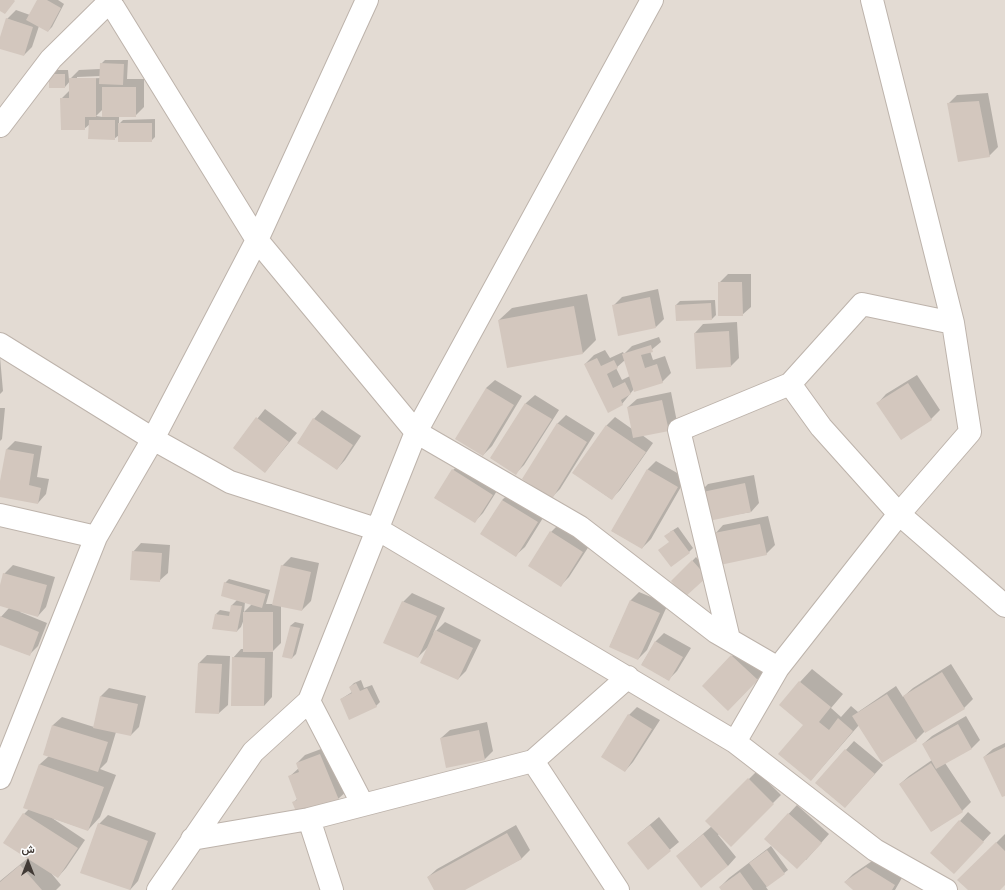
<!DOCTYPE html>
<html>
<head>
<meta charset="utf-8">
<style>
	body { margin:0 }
	#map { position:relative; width:1005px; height:890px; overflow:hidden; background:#f0eae4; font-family:Signika,Vazirmatn,sans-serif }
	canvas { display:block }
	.north { position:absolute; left:8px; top:842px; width:40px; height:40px; -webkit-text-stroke:3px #fff; paint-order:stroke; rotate:0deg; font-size:11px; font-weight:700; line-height:16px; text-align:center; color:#413a35 }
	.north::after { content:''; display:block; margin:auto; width:14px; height:18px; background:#413a35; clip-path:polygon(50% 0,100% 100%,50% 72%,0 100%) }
</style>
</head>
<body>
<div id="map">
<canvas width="1005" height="890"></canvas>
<div class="north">ش</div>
</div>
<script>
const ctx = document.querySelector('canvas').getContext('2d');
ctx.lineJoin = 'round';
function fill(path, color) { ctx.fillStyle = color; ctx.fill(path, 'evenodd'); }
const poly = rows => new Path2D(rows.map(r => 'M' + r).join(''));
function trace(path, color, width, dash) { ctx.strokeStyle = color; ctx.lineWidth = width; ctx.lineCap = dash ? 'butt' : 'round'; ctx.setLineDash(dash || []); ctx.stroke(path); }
fill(poly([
	[0,0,1005,0,1005,890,0,890]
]), '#e3dbd3');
fill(poly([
	[38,0,58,0,64,4,52,27,48,31,39,26,32,47,24,55,0,48,0,41,7,19,16,10,30,15],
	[105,60,128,60,127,79,144,79,144,107,135,116,119,116,119,124,123,120,155,119,155,137,151,141,119,135,114,139,90,124,84,129,61,99,70,90,70,81,65,87,50,87,54,70,68,70,69,80,79,70,100,69,101,64],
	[101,76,101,78,77,79,77,77],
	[103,109,103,117,96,116],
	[988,93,998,147,989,156,948,104,957,95],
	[728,274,751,274,751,307,742,315,719,283],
	[658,289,664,319,656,327,613,306,622,297],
	[587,294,596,340,583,353,499,320,512,308],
	[715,300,716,315,712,319,676,305,680,301],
	[737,322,739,358,731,366,695,333,703,324],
	[659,337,661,342,650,351,653,360,665,356,671,373,662,382,634,389,622,404,585,364,594,355,605,350,610,358,623,352,624,354,632,346],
	[625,360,630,376,622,380,616,368],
	[0,357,3,391,0,394],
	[917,375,940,410,931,419,878,403,886,394],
	[495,380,522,396,492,446,483,455,486,388],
	[671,392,677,422,668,430,642,435,653,443,620,490,611,499,574,473,607,425,615,417,632,429,628,407,637,399],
	[535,395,559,410,524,465,516,473,491,458,526,403],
	[0,408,5,408,2,439,0,441],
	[265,409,297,433,265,472,234,448],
	[322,410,361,436,345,460,337,469,314,419],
	[566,415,595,433,560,489,552,497,557,424],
	[15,441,42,446,37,477,49,479,46,494,38,503,0,496,7,449],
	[656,461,686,478,651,539,642,548,612,531,648,469],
	[462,462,500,486,483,513,474,522,453,470],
	[754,475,759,503,751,512,705,520,699,493,708,484],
	[511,492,546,513,525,547,516,555,502,500],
	[768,516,775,545,766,554,715,534,723,525],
	[560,523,591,543,569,577,561,585,551,532],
	[678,527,693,548,689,552,670,542,670,532],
	[141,543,170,545,168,573,159,581,133,552],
	[291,557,319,563,311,601,302,610,281,605,281,643,273,651,272,697,264,706,233,658,241,649,244,649,244,619,241,627,237,631,216,614,220,610,231,612,232,605,237,600,225,583,229,579,270,590,266,604,274,604,282,566],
	[245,602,252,604,244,612],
	[696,557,710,573,673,581],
	[13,565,55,577,46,607,38,616,21,611,20,612,47,623,38,646,29,655,0,644,0,618,9,608,0,605,0,589,4,574],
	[639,592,668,604,647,650,638,659,610,646,631,600],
	[412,593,445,608,433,634,445,622,481,640,466,671,458,679,429,646,418,657,403,602],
	[295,622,304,624,296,654,292,658,290,626],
	[664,633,691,648,677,671,668,680,642,664,656,641],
	[740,647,765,671,737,701,732,656],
	[207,655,230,656,228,705,219,713,199,663],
	[951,664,973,699,964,708,925,731,916,740,883,762,859,725,811,780,800,682,812,669,843,694,831,708,841,717,851,706,858,712,896,686,903,697,913,688],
	[361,680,364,688,372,685,380,702,376,706,341,699,352,692,350,687,354,683],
	[109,688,146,696,139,727,131,735,116,732,107,762,100,769,116,775,100,817,88,830,52,818,85,840,66,868,58,877,51,873,61,885,56,890,0,890,0,881,28,858,24,814,29,809,40,764,49,756,44,754,53,725,62,717,94,727,101,696],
	[637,707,660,720,633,762,625,771,629,715],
	[966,716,980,740,972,748,945,763,971,802,962,811,932,831,900,784,909,776,932,760,923,744,932,736],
	[487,722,493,751,485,759,441,738,450,730],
	[854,741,883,765,845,807,816,783],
	[1005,743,1005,795,984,757,993,749],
	[329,746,347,791,338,799,294,802,298,798,289,777,299,768,297,763,305,755],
	[757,771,781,795,731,845,719,834,718,835,736,857,728,866,677,856,712,826,707,821],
	[797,805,829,834,806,860,765,839],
	[968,812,991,833,954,873,960,821],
	[108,815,156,833,138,881,130,890,99,824],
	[659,817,679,842,648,868,628,843],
	[516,825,530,850,521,859,463,890,435,890,428,877,437,869],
	[1005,834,1005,884,998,890,969,890,959,880],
	[771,846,788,870,766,887,768,890,723,890,720,887,729,878],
	[875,859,903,876,895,890,854,890,845,882,853,874]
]), '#0003');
fill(poly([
	[0,0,14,0,15,1,5,14,0,11],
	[37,0,47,0,61,8,48,32,26,20],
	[6,18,33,27,24,56,0,49,0,37],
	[100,63,124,64,123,85,99,84],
	[49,74,65,74,65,88,49,88],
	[69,78,96,78,96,117,85,117,85,130,61,130,60,98,69,98],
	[102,87,136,87,136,117,102,117],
	[979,101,990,157,958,162,947,103],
	[89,120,115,120,115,140,88,139],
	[118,123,152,123,152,142,118,142],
	[718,282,742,282,743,316,718,316],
	[650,297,656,328,618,336,612,305],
	[711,303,712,320,676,321,675,305],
	[574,306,583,354,507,368,498,320],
	[729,331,731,367,696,369,694,333],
	[651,345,653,352,641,355,645,368,657,364,663,383,634,392,622,354],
	[597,358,601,366,614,360,618,368,607,374,613,388,625,382,631,394,621,400,623,405,608,413,584,364],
	[908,383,932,420,901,440,876,403],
	[486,388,514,405,483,456,455,439],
	[662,400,669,431,633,438,627,407],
	[525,403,552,419,516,475,490,458],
	[256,417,289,442,265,473,233,448],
	[313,418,353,445,337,470,297,443],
	[557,423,587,442,552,499,522,479],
	[606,425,646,452,612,500,572,473],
	[6,449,34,454,29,485,41,488,38,504,0,497,0,481],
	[452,469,493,495,475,523,434,498],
	[647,469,678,487,642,549,611,531],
	[745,483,751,512,704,522,698,493],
	[502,500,538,522,516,557,480,534],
	[760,524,767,555,720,565,714,533],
	[673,530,690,553,671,567,658,550,669,542,664,536],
	[550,531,583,552,561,587,528,566],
	[132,551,162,553,160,582,130,580],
	[692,560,707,577,685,597,671,581],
	[281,565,311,572,302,611,272,605],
	[3,573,47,585,38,617,0,606,0,585],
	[224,582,266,594,262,608,221,596],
	[630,600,660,613,638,660,609,647],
	[402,601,437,616,418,658,383,643],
	[231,605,242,606,237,632,212,629,215,614,229,616],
	[243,612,273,612,273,652,243,652],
	[0,616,39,632,30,656,0,645],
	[290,626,300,628,292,659,282,657],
	[435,630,473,648,458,680,420,663],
	[655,641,683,657,669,681,641,665],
	[731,655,758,680,728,711,702,686],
	[232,657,265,658,264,706,231,706],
	[198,663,222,664,219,714,195,713],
	[942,672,965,709,925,733,903,696],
	[799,681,831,707,819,722,829,730,838,718,853,731,811,781,778,754,803,725,779,705],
	[356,683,360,691,367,688,377,707,349,720,340,699,352,693,349,687],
	[887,694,917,741,882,763,852,716],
	[100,696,138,704,131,736,93,728],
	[628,714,652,729,625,772,601,757],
	[958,724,972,749,936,769,922,744],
	[52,725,108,742,98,772,43,755],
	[479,730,485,760,446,768,440,738],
	[1005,747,1005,796,1002,797,983,757],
	[845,749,875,774,845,808,815,783],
	[320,754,339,800,298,816,292,802,297,800,288,776,299,772,296,763],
	[931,763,963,812,931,832,899,784],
	[39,764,104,787,88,831,23,808],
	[748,778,774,804,731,847,705,821],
	[23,813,78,848,58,878,3,843],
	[788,813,822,843,797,869,764,839],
	[959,820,984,842,954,874,930,853],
	[98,823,148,841,130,890,80,873],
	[650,825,671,851,648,870,627,843],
	[507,833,522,859,465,890,434,890,427,877],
	[703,834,728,866,701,888,676,856],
	[996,842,1005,851,1005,885,1000,890,968,890,957,880],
	[767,850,785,874,767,887,749,863],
	[20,865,42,890,0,890,0,882],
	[866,867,895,885,892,890,853,890,844,882],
	[740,872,753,890,721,890,719,887]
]), '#d3c7be');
const minor = poly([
	[109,0,257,240,416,432,580,527,716,632,778,668],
	[0,126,51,59,111,0],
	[953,323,862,304,790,384,821,427,899,514,1005,606],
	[0,344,153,439,230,482,379,530,735,742,875,850,946,890],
	[0,515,96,537,153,439,257,240,367,0],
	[729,639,679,430,790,384],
	[309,701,363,805,309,819],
	[735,742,778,668,899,514,970,432,953,323,872,0],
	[0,778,96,537],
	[363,805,533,761],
	[192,839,309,819,332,890],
	[158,890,253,752,309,701,416,432,652,0],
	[618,890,533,761,628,677]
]);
trace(minor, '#bdb3ab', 24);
trace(minor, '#fff', 22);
</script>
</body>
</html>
